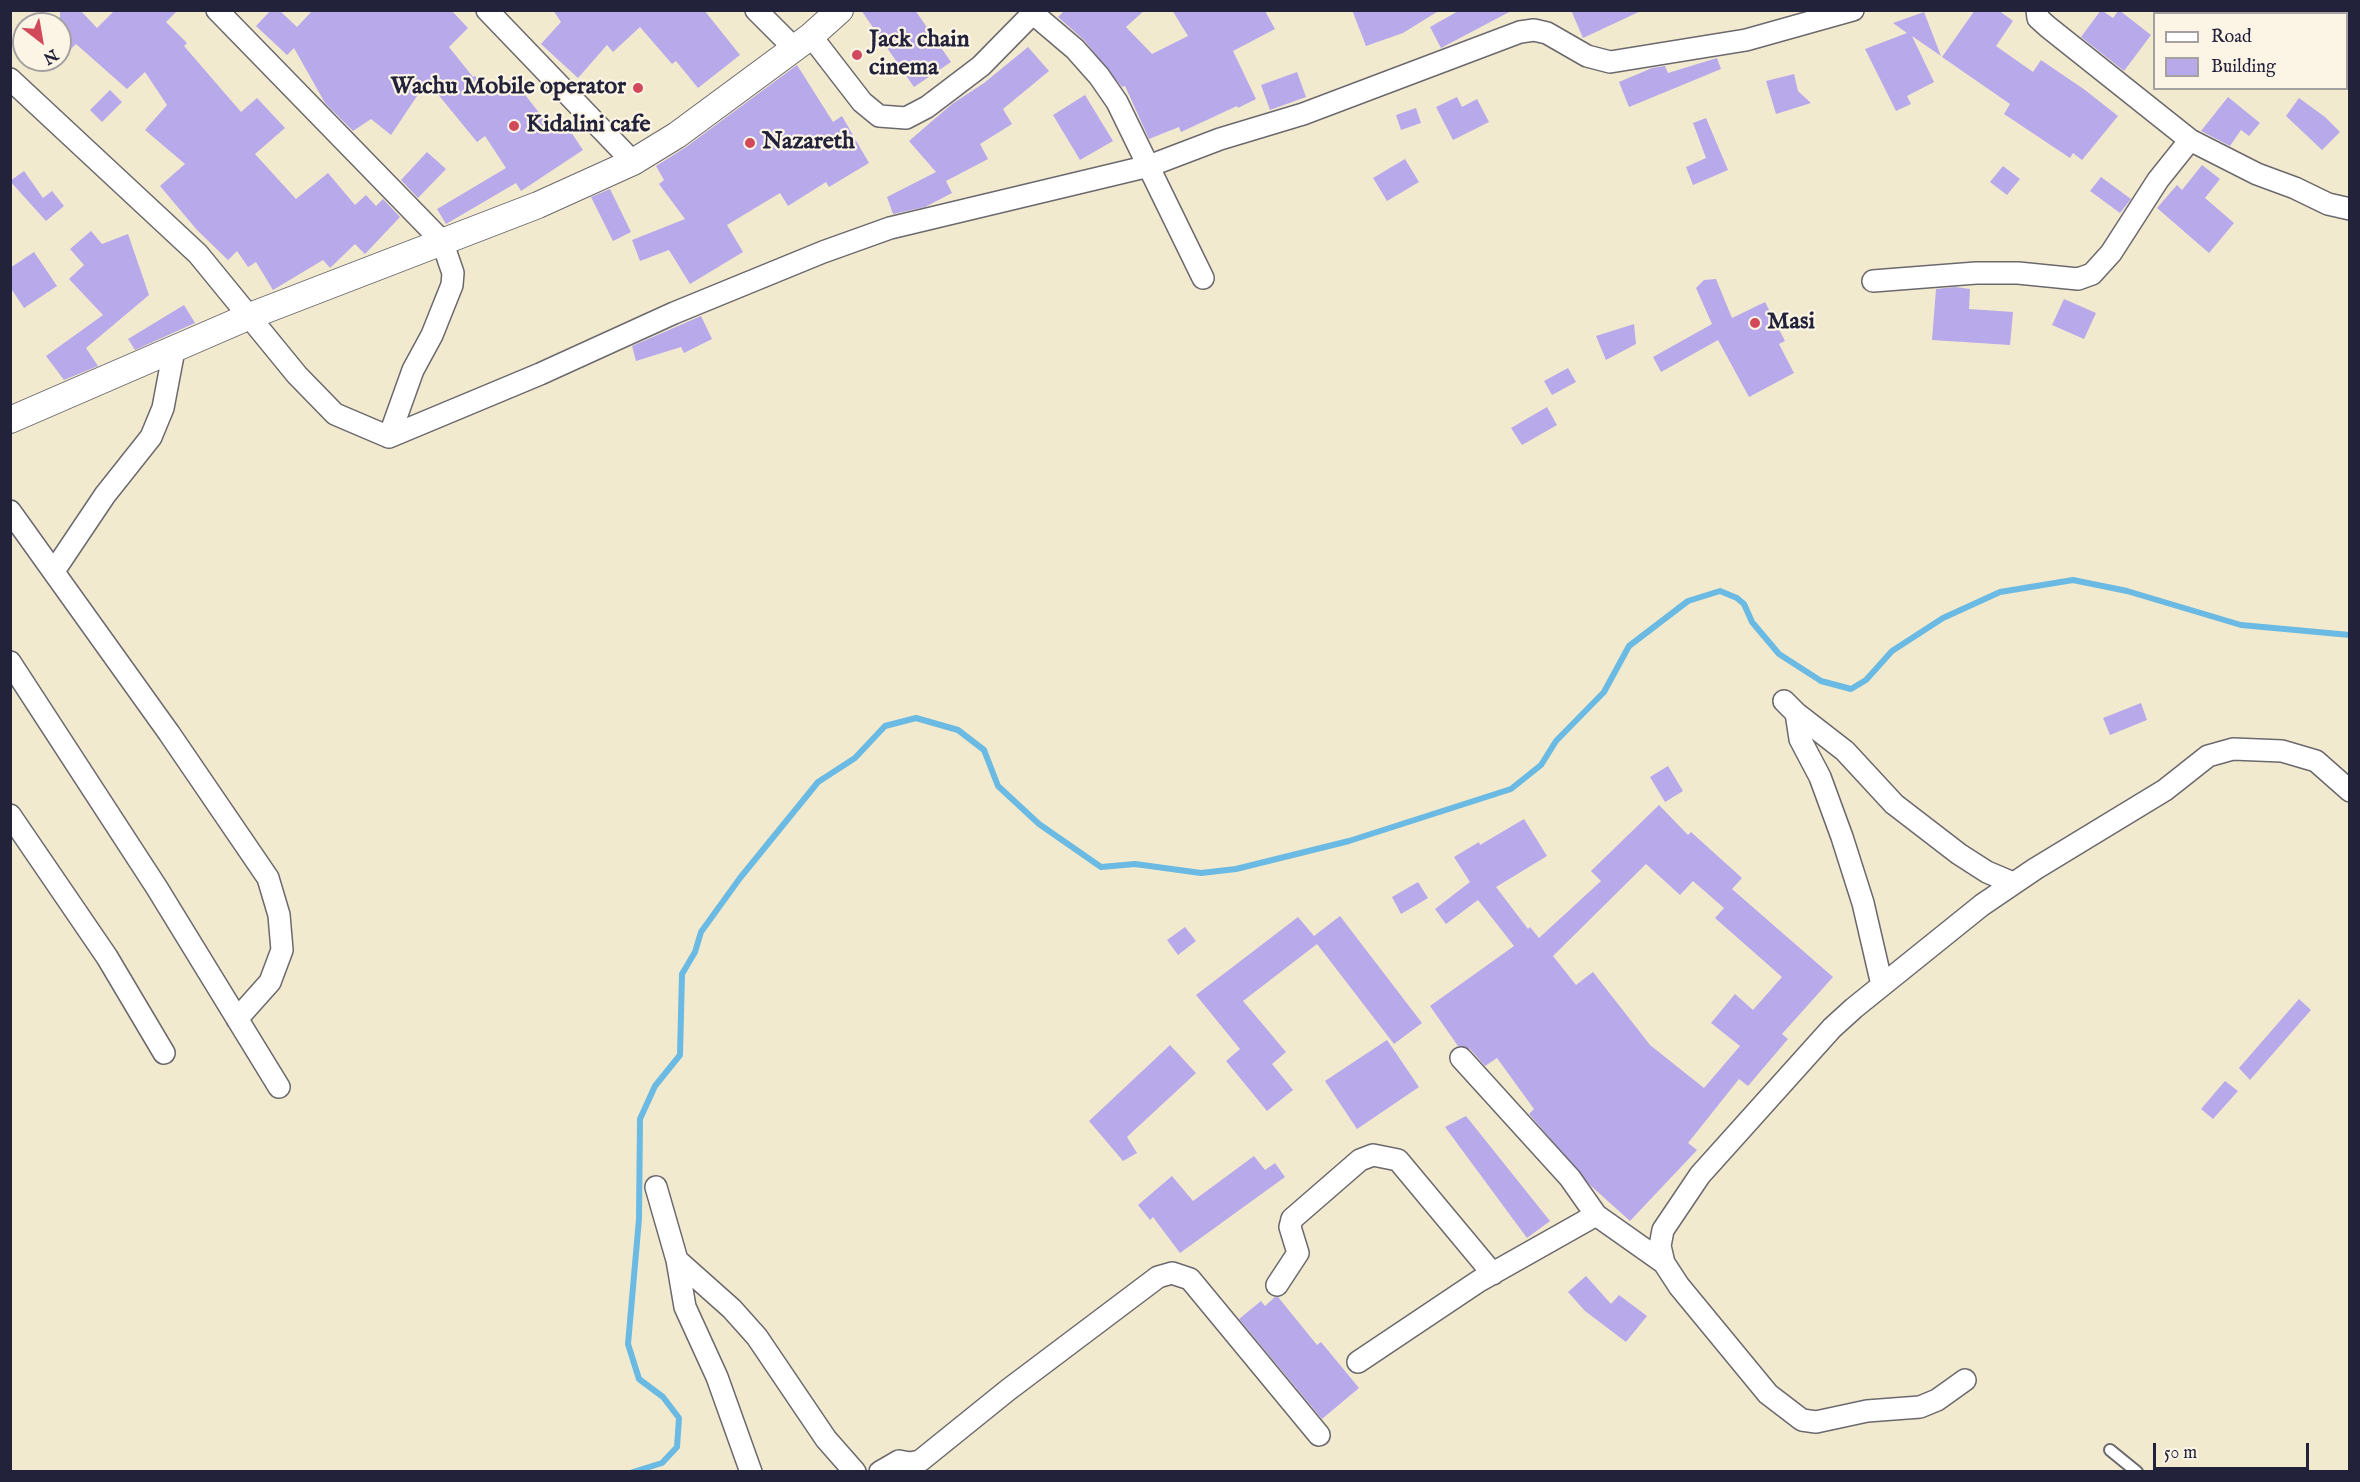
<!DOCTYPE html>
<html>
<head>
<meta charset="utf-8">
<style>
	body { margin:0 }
	#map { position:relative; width:2360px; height:1482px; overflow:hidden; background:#f2eace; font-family:"IM FELL English",serif }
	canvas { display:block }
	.frame { position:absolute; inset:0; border:12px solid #22223b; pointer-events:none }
	.legend { position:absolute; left:2153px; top:12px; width:195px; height:78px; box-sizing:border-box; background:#fcf5e5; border:2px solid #a5a1a1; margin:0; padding:8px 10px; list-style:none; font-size:18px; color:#22223b }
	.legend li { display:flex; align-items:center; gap:12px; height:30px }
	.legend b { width:30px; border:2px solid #a5a1a1 }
	.north { position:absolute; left:12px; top:12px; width:60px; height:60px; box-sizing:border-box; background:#fcf5e5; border:2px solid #a5a1a1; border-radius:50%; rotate:149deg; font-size:16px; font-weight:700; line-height:24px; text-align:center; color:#22223b }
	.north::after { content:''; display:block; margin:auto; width:21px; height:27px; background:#d1495b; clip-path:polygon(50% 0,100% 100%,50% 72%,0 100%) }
	.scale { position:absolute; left:2153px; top:1443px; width:156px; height:27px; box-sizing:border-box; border:3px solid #22223b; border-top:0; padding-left:8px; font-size:18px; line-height:21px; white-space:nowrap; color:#22223b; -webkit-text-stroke:4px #fcf5e5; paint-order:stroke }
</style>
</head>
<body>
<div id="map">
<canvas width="2360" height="1482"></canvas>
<div class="frame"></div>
<ul class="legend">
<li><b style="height:8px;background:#fff"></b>Road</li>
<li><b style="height:16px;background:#b8a9eb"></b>Building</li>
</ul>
<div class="north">N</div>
<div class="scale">50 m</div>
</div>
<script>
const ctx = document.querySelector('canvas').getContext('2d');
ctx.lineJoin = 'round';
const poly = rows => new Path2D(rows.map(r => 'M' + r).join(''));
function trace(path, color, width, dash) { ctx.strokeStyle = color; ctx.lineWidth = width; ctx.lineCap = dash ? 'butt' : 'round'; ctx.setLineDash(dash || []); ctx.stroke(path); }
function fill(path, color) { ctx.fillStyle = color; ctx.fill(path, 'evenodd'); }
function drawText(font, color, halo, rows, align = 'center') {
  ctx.font = font + ' "IM FELL English",serif'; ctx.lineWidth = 4.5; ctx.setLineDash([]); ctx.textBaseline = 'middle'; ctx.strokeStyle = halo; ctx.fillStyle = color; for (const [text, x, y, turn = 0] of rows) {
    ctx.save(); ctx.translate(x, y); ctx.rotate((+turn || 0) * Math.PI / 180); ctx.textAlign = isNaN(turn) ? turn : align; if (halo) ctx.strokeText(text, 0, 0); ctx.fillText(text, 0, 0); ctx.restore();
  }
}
trace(poly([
	[633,1472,662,1463,677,1447,679,1418,663,1397,639,1379,628,1344,639,1219,640,1119,655,1086,680,1055,682,974,695,952,701,932,740,878,818,782,855,758,885,726,916,718,958,730,984,750,998,786,1039,824,1101,867,1135,864,1201,873,1236,869,1349,841,1511,789,1541,765,1556,741,1604,692,1629,646,1688,601,1720,591,1737,598,1744,604,1752,622,1779,654,1821,681,1851,689,1866,680,1892,651,1943,618,2000,592,2073,580,2127,591,2241,625,2350,635]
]), '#6abae4', 6);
fill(poly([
	[60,10,80,10,97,28,115,10,178,10,166,22,187,43,184,46,241,112,257,98,285,128,255,154,296,199,328,173,355,205,366,195,376,206,383,199,400,217,365,254,355,244,330,268,323,260,273,290,256,262,248,267,237,251,228,260,197,230,160,186,185,164,145,130,167,105,145,72,127,89,76,44,60,60],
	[271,10,279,10,297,27,313,10,451,10,468,28,449,47,473,77,475,76,491,94,512,78,551,128,563,120,583,150,521,191,516,183,446,224,437,209,506,168,485,136,477,142,427,81,391,135,371,119,353,131,325,103,294,48,287,55,256,26],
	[553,10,704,10,740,55,698,88,676,61,672,64,640,27,613,52,607,45,578,78,541,44,561,22],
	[861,10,915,10,951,62,914,87],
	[1065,10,1145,10,1126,27,1152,54,1188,36,1172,10,1265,11,1275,29,1233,51,1256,99,1238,108,1237,106,1181,132,1179,127,1149,139,1125,86,1122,87,1084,40,1058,17],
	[1352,10,1440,10,1403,33,1366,46],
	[1460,10,1513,10,1441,48,1430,27],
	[1571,10,1643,10,1583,38],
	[1975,10,1998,10,2013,21,1996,46,2033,72,2041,60,2085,90,2118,116,2082,160,2073,153,2070,158,2004,114,2010,104,1942,57],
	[2101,10,2113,18,2119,10,2151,35,2124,71,2081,37],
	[1924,12,1941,56,1912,36,1934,82,1907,96,1911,104,1896,111,1865,49,1907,33,1893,23],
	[1028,47,1049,71,1003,109,1012,124,980,144,988,159,946,181,952,193,925,207,893,214,887,197,936,172,909,141,952,104,984,83],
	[1717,58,1721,69,1629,107,1619,82,1652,68,1665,66,1668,73],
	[797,65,833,122,842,116,869,163,829,187,826,182,788,206,780,193,727,225,743,252,690,284,669,250,640,261,632,240,685,219,659,184,664,180,656,166,686,147],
	[1297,72,1306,97,1270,110,1261,85],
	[1794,74,1798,91,1811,103,1776,114,1766,81],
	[110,90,122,102,102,122,90,110],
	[1085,95,1113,141,1080,160,1053,115],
	[1457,97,1462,107,1477,99,1489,122,1453,140,1436,107],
	[2228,97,2260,123,2249,136,2241,130,2230,146,2201,131],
	[2299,98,2325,117,2340,132,2322,150,2286,116],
	[1416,108,1421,123,1401,130,1396,115],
	[1706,118,1728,170,1693,185,1686,167,1706,158,1693,123],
	[427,152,446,169,418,198,401,180],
	[1405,159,1419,182,1387,201,1373,178],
	[2202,165,2220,179,2205,198,2234,223,2209,253,2157,208,2177,185,2182,190],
	[2003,166,2020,179,2007,195,1990,182],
	[24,171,43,198,52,191,64,206,46,221,10,181],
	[2101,177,2131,199,2120,213,2090,191],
	[610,189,631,232,613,241,591,197],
	[91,231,102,244,128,234,149,295,86,348,98,366,64,380,46,356,103,315,69,279,84,265,70,249],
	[34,252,57,286,24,308,10,287,10,268],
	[1716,279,1732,318,1765,302,1785,341,1779,344,1794,373,1749,397,1718,340,1661,372,1653,357,1712,324,1696,288,1704,280],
	[1955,287,1970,289,1969,309,2013,312,2010,345,1932,340,1936,289],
	[2064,299,2096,313,2084,339,2052,325],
	[184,305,195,323,135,350,128,339],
	[701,316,712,339,684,353,681,347,636,361,632,346],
	[1634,324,1636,344,1606,360,1596,336],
	[1568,368,1576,382,1552,395,1544,381],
	[1547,407,1557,425,1522,445,1511,428],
	[2141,703,2147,720,2110,735,2103,718],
	[1668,766,1683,791,1665,802,1650,777],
	[1659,805,1688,835,1691,832,1742,878,1732,889,1833,977,1782,1034,1788,1039,1748,1086,1739,1079,1688,1143,1697,1150,1630,1221,1590,1185,1529,1114,1534,1109,1497,1058,1485,1066,1470,1049,1458,1046,1430,1006,1514,946,1478,900,1446,924,1435,909,1470,882,1454,857,1479,842,1480,845,1524,819,1547,856,1496,887,1528,929,1530,927,1539,938,1601,881,1591,871],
	[1646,864,1680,895,1693,881,1724,908,1715,918,1782,977,1753,1010,1735,994,1711,1023,1740,1046,1704,1088,1650,1045,1593,972,1576,985,1553,956],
	[1418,882,1428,898,1401,914,1392,897],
	[1340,916,1422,1023,1394,1044,1317,944,1243,1001,1286,1052,1272,1064,1293,1090,1267,1111,1226,1061,1240,1049,1196,995,1298,917,1314,936],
	[1185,927,1196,941,1178,955,1167,940],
	[2299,999,2311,1010,2250,1080,2239,1068],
	[1387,1040,1419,1087,1357,1129,1325,1081],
	[1170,1045,1196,1073,1127,1137,1137,1153,1123,1161,1089,1121],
	[2225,1081,2238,1091,2213,1119,2201,1109],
	[1466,1116,1550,1221,1527,1238,1445,1127],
	[1254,1156,1265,1170,1275,1163,1285,1177,1180,1253,1153,1217,1150,1220,1138,1205,1172,1176,1193,1201],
	[1586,1276,1611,1304,1619,1295,1647,1316,1626,1342,1585,1311,1568,1292],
	[1275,1297,1278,1297,1317,1345,1321,1342,1359,1388,1322,1419,1239,1319,1261,1301,1265,1306]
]), '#b8a9eb');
const service = poly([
	[2110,1450,2137,1472]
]);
const minor = poly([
	[217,10,442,241,453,273,452,285,432,335,413,370,389,437],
	[487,10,633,162],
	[756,10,794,48],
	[1029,10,1075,49,1099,76,1117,102,1203,278],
	[2037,10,2038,18,2048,27,2190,140,2257,174,2295,188,2328,204,2350,209],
	[811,36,862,102,879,116,906,118,927,107,981,66,1036,10],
	[10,79,198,254,297,375,335,414,389,437,540,374,674,313,823,252,890,228,1149,166,1220,139,1303,114,1520,32,1534,30,1547,33,1587,56,1610,62,1746,40,1853,10],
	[1873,281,1976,273,2018,273,2078,279,2092,274,2111,253,2158,180,2190,140],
	[10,511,169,733,268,878,279,915,282,950,270,982,237,1019],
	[54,571,105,495,151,437,163,408,174,350],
	[10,662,157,888,279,1087],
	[1784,701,1796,713,1800,739,1820,777,1842,837,1863,903,1882,985],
	[1796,713,1845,751,1894,804,1959,854,1987,872,2013,883],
	[10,815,107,957,164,1053],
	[1461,1058,1570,1178,1596,1215,1664,1263],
	[656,1187,677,1260,685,1307,717,1377,751,1472],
	[677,1260,732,1309,757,1337,826,1439,855,1472],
	[1277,1285,1298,1253,1290,1227,1292,1219,1360,1160,1373,1155,1398,1160,1493,1274],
	[1358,1362,1479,1281,1596,1215],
	[1965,1380,1937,1400,1920,1407,1867,1411,1816,1422,1802,1420,1768,1394,1679,1286,1664,1263,1660,1246,1663,1230,1700,1175,1832,1028,1854,1008,1982,905,2035,869,2165,790,2208,756,2233,749,2282,751,2316,761,2350,791],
	[880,1472,899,1461,910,1463,920,1461,1008,1390,1158,1277,1172,1273,1190,1279,1319,1435]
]);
const tertiary = poly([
	[10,420,250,316,538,205,633,162,677,135,811,36,840,10]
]);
const trunk = poly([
	[2265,10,2270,14],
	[2346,60,2350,62]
]);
trace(service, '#6b686e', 14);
trace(minor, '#6b686e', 24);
trace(tertiary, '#6b686e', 28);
trace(trunk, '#6b686e', 36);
trace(service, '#fff', 10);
trace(minor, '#fff', 21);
trace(tertiary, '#fff', 26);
trace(trunk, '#f9bc8a', 33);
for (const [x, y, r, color] of [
	[857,55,6,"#d1495b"],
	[638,88,6,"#d1495b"],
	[514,126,6,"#d1495b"],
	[750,143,6,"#d1495b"],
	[1755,323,6,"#d1495b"]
]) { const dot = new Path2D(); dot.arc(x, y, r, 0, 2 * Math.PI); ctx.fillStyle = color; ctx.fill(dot); trace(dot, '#fcf5e5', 2); }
drawText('bold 24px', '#22223b', '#fcf5e5', [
	["Jack chain",869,41],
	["cinema",869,69],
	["Wachu Mobile operator",626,88,"right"],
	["Kidalini cafe",526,126],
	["Nazareth",762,143],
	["Masi",1767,323]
], 'left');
</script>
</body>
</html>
